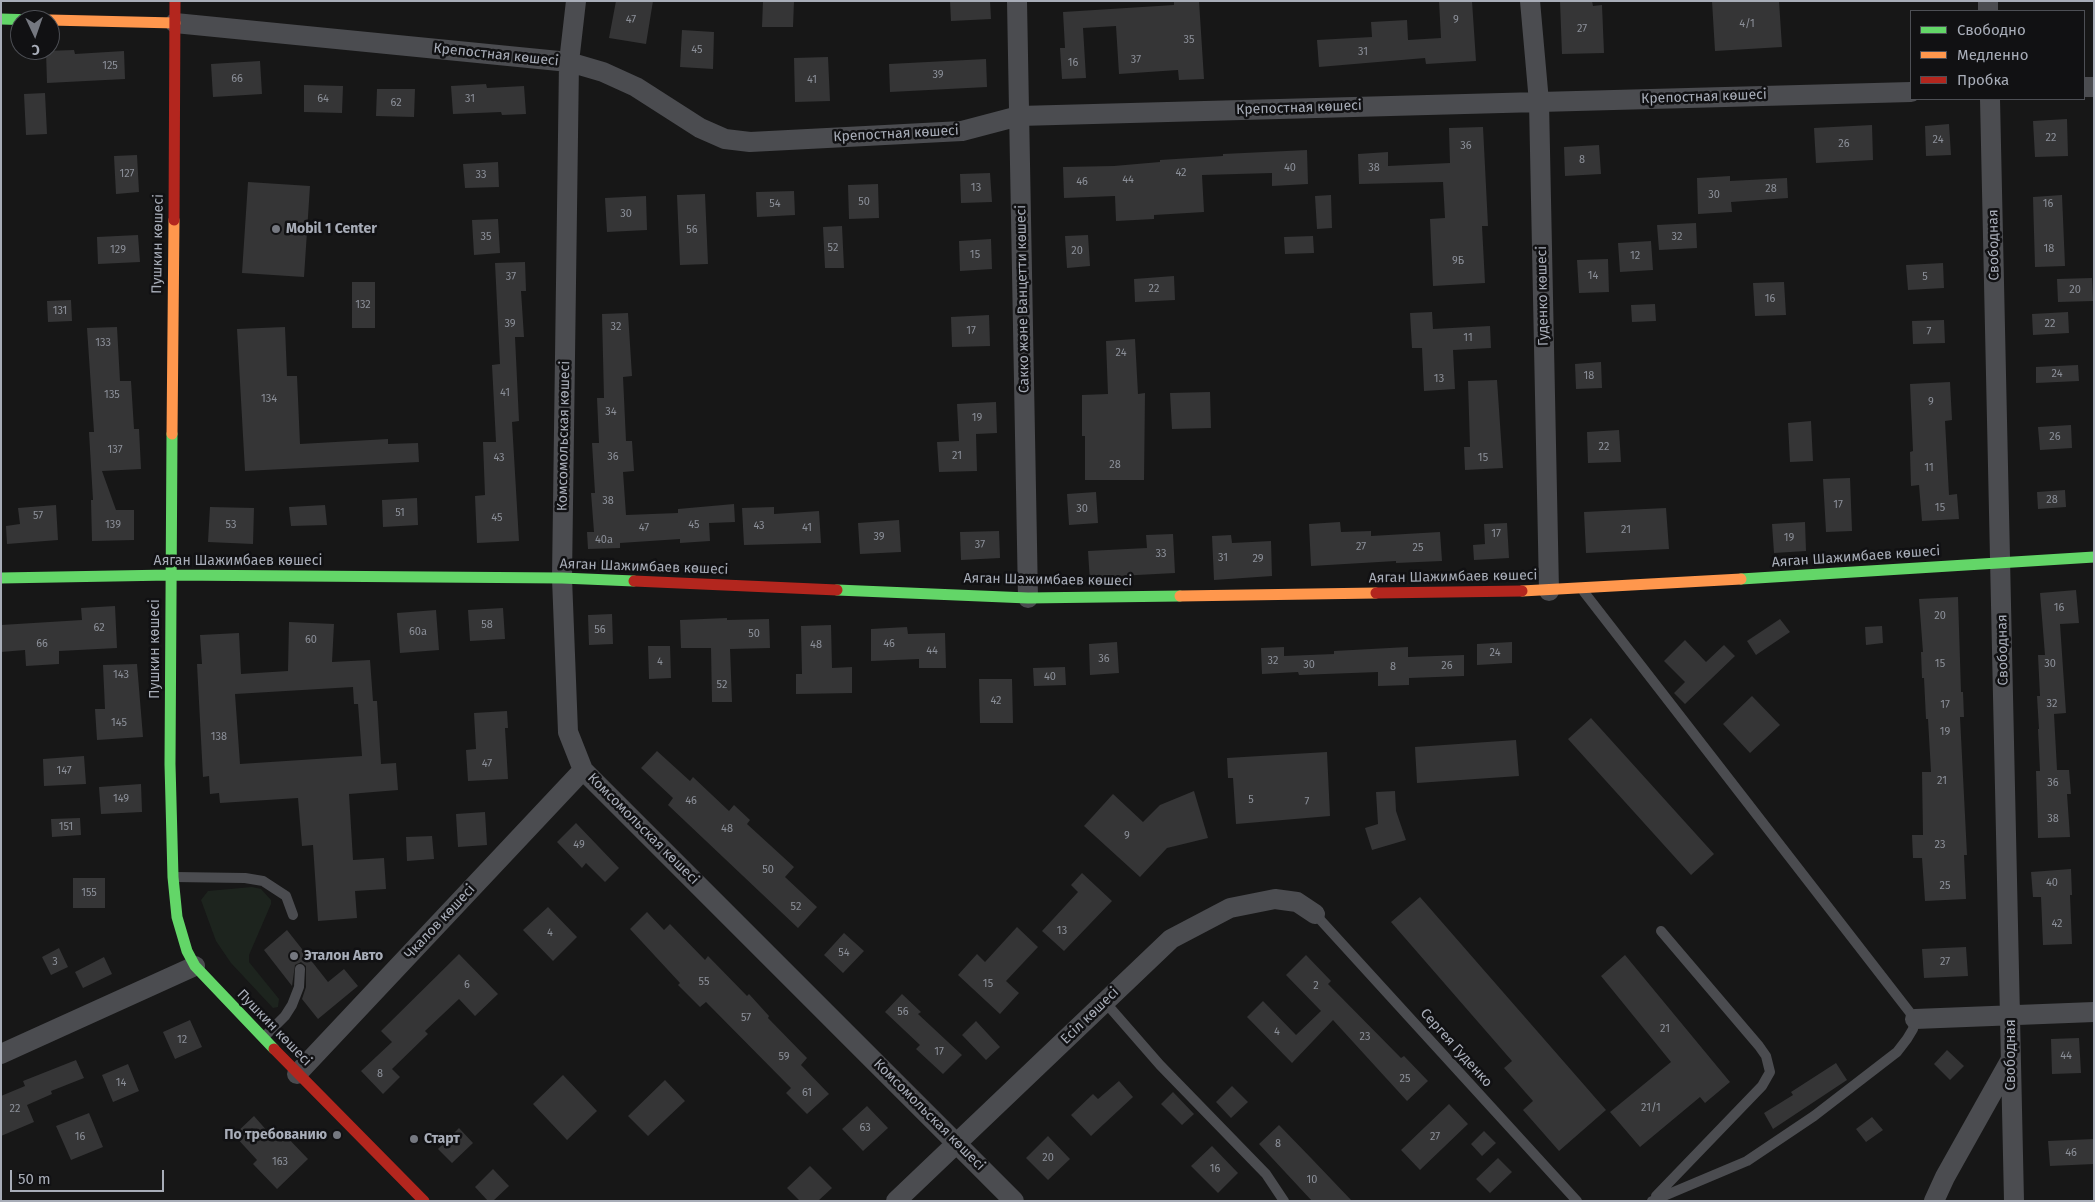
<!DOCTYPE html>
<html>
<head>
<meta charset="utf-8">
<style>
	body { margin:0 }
	#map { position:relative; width:2095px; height:1202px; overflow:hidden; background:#171717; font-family:"Fira Sans",sans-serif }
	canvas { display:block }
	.frame { position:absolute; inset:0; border:2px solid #a8adb8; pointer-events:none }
	.legend { position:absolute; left:1910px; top:10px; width:175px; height:90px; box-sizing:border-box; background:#111113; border:1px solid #4d4f55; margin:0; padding:6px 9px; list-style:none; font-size:15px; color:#a8adb8 }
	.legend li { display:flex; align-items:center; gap:10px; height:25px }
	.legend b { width:25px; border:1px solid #4d4f55 }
	.north { position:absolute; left:10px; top:10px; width:50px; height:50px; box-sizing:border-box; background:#111113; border:1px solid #4d4f55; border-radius:50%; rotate:177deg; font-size:14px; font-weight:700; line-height:20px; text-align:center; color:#a8adb8 }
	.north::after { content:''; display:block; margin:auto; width:18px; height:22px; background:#757880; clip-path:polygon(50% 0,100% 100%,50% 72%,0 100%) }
	.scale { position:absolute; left:10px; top:1170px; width:154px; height:22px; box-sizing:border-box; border:2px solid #a8adb8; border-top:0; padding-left:6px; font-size:15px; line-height:18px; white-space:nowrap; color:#a8adb8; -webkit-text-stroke:4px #111113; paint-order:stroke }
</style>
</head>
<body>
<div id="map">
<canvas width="2095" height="1202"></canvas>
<div class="frame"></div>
<ul class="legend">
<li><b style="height:6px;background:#63d668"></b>Свободно</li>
<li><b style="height:6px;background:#ff974d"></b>Медленно</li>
<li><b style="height:6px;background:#b3261e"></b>Пробка</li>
</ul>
<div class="north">С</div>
<div class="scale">50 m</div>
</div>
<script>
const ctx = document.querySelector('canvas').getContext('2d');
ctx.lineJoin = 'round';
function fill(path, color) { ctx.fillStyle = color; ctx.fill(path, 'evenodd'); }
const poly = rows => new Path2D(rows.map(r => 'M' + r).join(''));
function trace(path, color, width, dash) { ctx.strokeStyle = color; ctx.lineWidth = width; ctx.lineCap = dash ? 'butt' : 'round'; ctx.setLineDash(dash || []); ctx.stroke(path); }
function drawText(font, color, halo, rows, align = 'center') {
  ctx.font = font + ' "Fira Sans",sans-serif'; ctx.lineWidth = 5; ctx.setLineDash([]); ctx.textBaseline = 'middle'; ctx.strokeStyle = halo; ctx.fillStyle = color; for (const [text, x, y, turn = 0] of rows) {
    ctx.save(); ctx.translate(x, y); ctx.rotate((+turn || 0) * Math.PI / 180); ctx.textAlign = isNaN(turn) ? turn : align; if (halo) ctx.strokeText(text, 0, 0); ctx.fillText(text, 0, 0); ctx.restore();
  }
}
fill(poly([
	[252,887,261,889,271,900,271,904,249,955,249,962,279,999,278,1007,273,1008,231,963,216,941,201,900,208,891]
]), '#1d241e');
fill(poly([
	[616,1,653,1,646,44,609,38],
	[763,1,794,1,793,27,762,27],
	[950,1,990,1,991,19,951,21],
	[1174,1,1199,1,1204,79,1179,80,1178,70,1119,74,1116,26,1083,28,1086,78,1062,79,1060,48,1065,48,1063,12,1174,5],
	[1439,1,1472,1,1476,61,1426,64,1425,58,1319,67,1317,40,1372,37,1371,22,1407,20,1408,40,1441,38],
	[1560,1,1592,1,1593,6,1602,5,1604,53,1562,54],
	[1712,1,1779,1,1782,47,1715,51],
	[682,30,714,32,713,69,680,67],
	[74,50,75,54,124,51,125,79,47,83,46,51],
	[828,57,830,101,795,102,794,58],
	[986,59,987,87,890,92,889,64],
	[260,61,262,94,213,97,211,64],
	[486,84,487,88,524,86,526,114,502,115,501,112,453,114,451,86],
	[304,85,343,86,342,113,304,112],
	[377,89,415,89,414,117,376,116],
	[45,93,47,134,26,135,24,94],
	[2067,119,2068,156,2035,157,2033,121],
	[1949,124,1951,155,1926,156,1925,126],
	[1872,125,1873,160,1816,163,1814,128],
	[1483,127,1488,226,1482,226,1485,283,1433,286,1430,219,1445,218,1443,182,1359,184,1358,154,1388,152,1388,166,1450,163,1449,128],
	[1599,145,1601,174,1565,176,1564,147],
	[1307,150,1308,184,1272,186,1272,173,1202,175,1204,212,1154,215,1154,219,1116,221,1115,196,1064,198,1063,167,1114,166,1160,162,1160,160,1223,156,1223,154],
	[137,155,139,192,116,194,114,156],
	[498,162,499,187,465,188,463,164],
	[990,173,992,202,961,203,960,174],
	[1730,176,1730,181,1787,178,1788,198,1731,202,1732,212,1698,214,1697,178],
	[248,182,310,186,304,277,242,273],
	[878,184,879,218,849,219,848,185],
	[794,191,795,215,757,217,756,192],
	[705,194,708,264,680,265,677,195],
	[1331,195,1332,228,1317,229,1315,196],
	[2062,195,2065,266,2035,267,2033,197],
	[646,196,647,230,607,232,605,198],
	[498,219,500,253,474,255,472,220],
	[1696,223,1697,248,1659,250,1657,225],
	[842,226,844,268,825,268,823,227],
	[138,235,140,262,98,264,97,237],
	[1088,235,1090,266,1067,268,1065,236],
	[1313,236,1314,253,1285,254,1284,237],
	[991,239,992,269,960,271,959,241],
	[1651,241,1653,270,1620,272,1618,243],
	[1608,259,1609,292,1579,293,1577,260],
	[525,262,526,291,521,291,524,337,515,337,519,421,512,422,519,541,477,543,475,496,485,495,483,442,496,442,492,365,500,364,495,263],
	[1943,263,1944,288,1908,290,1906,265],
	[1174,276,1175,300,1135,302,1134,279],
	[2092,278,2093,301,2058,302,2057,279],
	[352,282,375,282,375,328,352,328],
	[1784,282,1786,315,1755,316,1753,283],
	[71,300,72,321,48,322,47,301],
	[1655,304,1656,321,1632,322,1631,305],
	[1432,312,1433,329,1490,326,1491,348,1453,350,1455,389,1424,391,1422,348,1412,348,1410,313],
	[2068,312,2069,333,2033,335,2032,314],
	[628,313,632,376,623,377,626,441,632,441,634,471,623,472,626,515,678,513,678,509,734,504,735,522,709,523,710,541,680,543,680,539,620,543,620,548,588,549,587,532,594,532,591,493,595,493,592,443,599,443,597,398,604,398,602,314],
	[989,315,990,346,952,347,951,317],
	[1944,320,1945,343,1913,344,1912,321],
	[117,327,120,381,131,381,134,429,139,429,141,469,102,471,116,510,134,510,134,540,92,541,91,500,93,500,89,432,94,432,87,328],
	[285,327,287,376,297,376,300,444,388,439,388,444,418,443,419,462,245,471,237,329],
	[1135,339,1138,394,1145,393,1144,480,1085,480,1085,436,1082,436,1082,395,1108,394,1106,341],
	[1601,362,1602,388,1576,389,1575,364],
	[2078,365,2079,381,2036,383,2036,367],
	[1497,380,1503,468,1465,470,1464,447,1470,447,1468,381],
	[1950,382,1952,420,1945,421,1949,495,1957,494,1959,519,1922,521,1919,485,1911,486,1910,452,1913,451,1910,384],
	[1210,392,1211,428,1172,429,1170,393],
	[996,402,997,433,976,434,977,471,939,472,937,442,959,441,957,404],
	[1811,421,1813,461,1790,462,1788,423],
	[2071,425,2072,448,2040,450,2038,427],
	[1619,430,1621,462,1588,463,1587,432],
	[1850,478,1852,531,1826,532,1823,479],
	[2065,490,2066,507,2038,509,2037,492],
	[1096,492,1098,523,1069,525,1067,494],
	[417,498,418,525,383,527,382,500],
	[56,505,58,540,7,544,6,526,20,524,18,508],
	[325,505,327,525,291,526,289,507],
	[210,507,254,508,253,544,208,542],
	[774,507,774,514,819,511,821,543,744,545,742,508],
	[1666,508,1669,549,1586,553,1584,512],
	[899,520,901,552,860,554,858,523],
	[1340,522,1341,532,1371,531,1371,536,1440,532,1442,561,1396,563,1396,561,1311,566,1309,524],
	[1805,522,1806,551,1774,553,1772,524],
	[1507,523,1509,558,1474,560,1473,545,1485,544,1484,524],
	[999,531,1000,558,961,560,960,532],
	[1173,534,1175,573,1118,576,1119,581,1090,582,1088,551,1147,548,1146,535],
	[1231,535,1232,543,1271,541,1272,576,1214,580,1212,536],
	[2076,590,2079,623,2060,624,2066,713,2054,714,2057,770,2069,770,2071,794,2067,794,2070,837,2038,838,2036,771,2040,771,2038,729,2039,729,2037,696,2040,696,2038,655,2045,655,2040,593],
	[1958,597,1961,692,1963,692,1964,717,1960,717,1967,855,1964,855,1966,899,1925,901,1922,858,1913,858,1912,835,1923,835,1922,772,1931,772,1928,719,1926,719,1924,678,1922,678,1921,652,1923,652,1919,599],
	[115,606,117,648,59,651,59,664,26,666,25,650,1,652,1,625,82,620,81,608],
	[503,608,505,639,470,641,468,610],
	[436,610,439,650,400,653,397,613],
	[612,614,613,644,589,645,588,615],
	[727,618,727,620,769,619,770,648,730,649,732,702,712,702,711,648,681,648,680,620],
	[1780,619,1790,632,1756,655,1747,641],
	[289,622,334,624,332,662,370,660,373,701,377,701,381,764,396,763,398,790,349,794,353,860,384,858,386,889,355,891,357,918,318,921,313,845,302,846,298,798,220,803,219,793,210,794,209,776,203,777,197,664,202,664,200,635,239,633,241,674,288,671],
	[353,687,354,704,358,704,362,756,240,764,235,694],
	[831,625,832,668,852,667,852,693,796,694,796,674,802,674,801,626],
	[1882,626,1883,643,1866,645,1865,627],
	[907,627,908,634,945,633,946,668,919,668,919,659,871,661,871,629],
	[1685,640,1706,662,1724,645,1735,656,1685,704,1674,693,1685,682,1664,661],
	[1117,642,1119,673,1090,675,1089,644],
	[1512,642,1512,663,1477,665,1477,644],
	[648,646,670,646,671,678,649,679],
	[1284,647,1284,656,1334,654,1334,651,1408,647,1408,657,1464,655,1464,676,1409,678,1409,685,1378,686,1378,672,1299,675,1298,672,1262,674,1261,648],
	[137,664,143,737,97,740,95,709,105,709,103,665],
	[1065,667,1066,685,1034,686,1033,668],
	[979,679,1012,679,1013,723,980,723],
	[1752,696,1780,725,1750,753,1723,724],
	[507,711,508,728,505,728,508,779,468,781,466,750,476,749,474,713],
	[1591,718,1714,854,1691,875,1568,739],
	[1516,740,1519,776,1417,783,1415,747],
	[657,751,690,781,693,777,729,811,734,805,750,820,747,824,794,867,785,877,817,907,798,928,668,805,673,798,641,768],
	[1327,752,1330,816,1236,824,1233,778,1228,778,1227,758],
	[84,756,86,784,44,786,43,759],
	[141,784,142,812,101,814,99,787],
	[1194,791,1208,838,1167,848,1140,877,1084,826,1113,794,1143,822,1160,805],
	[1395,791,1396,811,1406,840,1372,850,1365,828,1378,824,1376,792],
	[485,812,487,845,458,847,456,814],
	[80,818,81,835,52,837,51,819],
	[576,823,619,868,605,882,586,863,582,868,557,842],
	[432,836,434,859,407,861,406,837],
	[2071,869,2072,895,2070,895,2072,944,2043,945,2041,897,2033,897,2031,872],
	[1082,873,1112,901,1064,951,1042,931,1078,892,1071,885],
	[73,878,105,878,105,908,73,908],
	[1420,897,1606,1110,1559,1151,1523,1110,1533,1101,1504,1068,1512,1061,1391,922],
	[548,907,577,937,553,961,523,930],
	[647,912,664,930,670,924,705,960,708,956,747,996,749,994,769,1016,768,1018,807,1058,801,1065,829,1094,807,1114,786,1093,791,1088,706,1002,700,1007,678,985,680,983,630,929],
	[1017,927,1038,947,1006,981,1019,993,1000,1014,958,975,977,954,985,962],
	[287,930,328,982,344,969,358,986,318,1019,302,999,306,987,306,966,301,962,295,965,292,986,264,950],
	[844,933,864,951,843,973,824,955],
	[1966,947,1968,976,1924,978,1922,949],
	[59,948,68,967,51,975,42,957],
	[459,954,498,994,475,1016,459,999,425,1031,428,1034,392,1069,400,1077,383,1094,361,1071,392,1042,381,1031],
	[1306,955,1331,981,1328,984,1401,1058,1404,1056,1428,1081,1407,1101,1333,1020,1292,1063,1247,1017,1263,1001,1296,1035,1321,1011,1286,975],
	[1625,955,1730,1082,1705,1103,1700,1097,1640,1147,1610,1112,1671,1062,1601,976],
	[104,957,112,974,83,988,75,972],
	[902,994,921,1012,918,1014,962,1055,943,1074,916,1049,920,1045,885,1012],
	[190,1020,202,1047,175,1059,163,1032],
	[976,1021,1000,1047,986,1060,962,1035],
	[2079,1038,2081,1073,2052,1074,2051,1039],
	[1947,1050,1964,1066,1950,1080,1934,1064],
	[76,1060,84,1078,51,1091,52,1094,27,1105,34,1122,1,1136,1,1096,25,1086,23,1081],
	[1836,1063,1847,1080,1773,1129,1764,1113,1793,1095,1791,1092],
	[128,1064,139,1091,113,1102,102,1075],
	[563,1075,597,1111,567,1140,533,1104],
	[665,1080,685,1101,648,1136,628,1116],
	[1119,1081,1133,1097,1091,1136,1071,1115,1093,1094,1098,1099],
	[1232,1086,1248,1102,1231,1118,1216,1102],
	[1173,1092,1194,1114,1182,1125,1161,1104],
	[1449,1104,1468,1124,1420,1170,1401,1150],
	[867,1106,888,1128,863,1151,842,1129],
	[89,1113,103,1147,71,1160,56,1126],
	[254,1116,276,1141,284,1134,308,1159,277,1189,253,1164,257,1160,234,1135],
	[1872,1117,1883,1130,1866,1142,1856,1129],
	[1279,1125,1311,1158,1352,1201,1312,1201,1259,1144],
	[459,1128,473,1143,452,1163,438,1149],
	[1484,1131,1496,1143,1482,1156,1471,1144],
	[1048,1136,1070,1159,1048,1180,1026,1158],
	[2094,1139,2094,1164,2050,1166,2048,1141],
	[1212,1146,1238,1173,1218,1193,1191,1166],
	[1498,1158,1512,1172,1490,1193,1476,1179],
	[810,1166,832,1188,818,1201,800,1201,787,1188],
	[493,1169,509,1186,493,1201,488,1201,475,1187]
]), '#353536');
trace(poly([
	[1584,592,1915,1019,1913,1029,1907,1039,1897,1052,1814,1116,1747,1161,1652,1201],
	[175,877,245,878,263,881,286,896,293,915],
	[1315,914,1577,1201],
	[1105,1002,1160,1065,1266,1174,1284,1201],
	[264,1037,285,1016,292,1005,299,987,300,969],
	[1656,1196,1762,1086,1770,1072,1766,1056,1759,1046,1661,931]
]), '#4b4c50', 10);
trace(poly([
	[576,1,569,62,562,578,568,732,583,770,1014,1201],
	[1017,1,1028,598],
	[1530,1,1539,102,1549,591],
	[1988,1,1988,11],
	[175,23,569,62,603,72,636,87,700,128,725,139,750,142,962,131,1019,116,1911,92],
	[2084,87,2094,87],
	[1990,99,2014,1201],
	[1915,1019,2094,1012],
	[1,1054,195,966],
	[297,1074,583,770],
	[896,1201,1171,939,1230,908,1275,899,1297,902,1315,914],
	[1934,1201,1945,1177,2010,1061]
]), '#4b4c50', 20);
trace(poly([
	[1,19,36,20],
	[172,434,170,764,173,877,177,917,187,951,195,966,274,1049],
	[1,578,170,575,562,578,634,581],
	[1741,579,2094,557],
	[837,590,1028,598,1180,596]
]), '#63d668', 11);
trace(poly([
	[50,20,175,23],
	[172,434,174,220],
	[1522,591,1741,579],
	[1180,596,1376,593]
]), '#ff974d', 11);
trace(poly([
	[174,220,175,1],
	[634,581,837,590],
	[1376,593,1522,591],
	[274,1049,424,1201]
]), '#b3261e', 11);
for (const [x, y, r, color] of [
	[276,229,5,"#757880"],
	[294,956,5,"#757880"],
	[337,1135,5,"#757880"],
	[414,1139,5,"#757880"]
]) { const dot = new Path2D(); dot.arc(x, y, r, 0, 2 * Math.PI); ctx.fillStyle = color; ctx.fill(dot); trace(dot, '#111113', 2); }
drawText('11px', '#8b8f98', null, [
	["47",631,20],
	["9",1456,20],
	["4/1",1747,24],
	["27",1582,29],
	["35",1189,40],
	["45",697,50],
	["31",1363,52],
	["37",1136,60],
	["16",1073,63],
	["125",110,66],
	["39",938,75],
	["66",237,79],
	["41",812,80],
	["64",323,99],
	["31",470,99],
	["62",396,103],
	["22",2051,138],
	["24",1938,140],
	["26",1844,144],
	["36",1466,146],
	["8",1582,160],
	["40",1290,168],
	["38",1374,168],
	["42",1181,173],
	["127",127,174],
	["33",481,175],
	["44",1128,180],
	["46",1082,182],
	["13",976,188],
	["28",1771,189],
	["30",1714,195],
	["50",864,202],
	["54",775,204],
	["16",2048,204],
	["30",626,214],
	["56",692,230],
	["35",486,237],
	["32",1677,237],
	["52",833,248],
	["18",2049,249],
	["129",118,250],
	["20",1077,251],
	["15",975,255],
	["12",1635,256],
	["9Б",1458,261],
	["14",1593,276],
	["37",511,277],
	["5",1925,277],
	["22",1154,289],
	["20",2075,290],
	["16",1770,299],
	["132",363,305],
	["131",60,311],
	["39",510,324],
	["22",2050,324],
	["32",616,327],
	["17",971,331],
	["7",1929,332],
	["11",1468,338],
	["133",103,343],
	["24",1121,353],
	["24",2057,374],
	["18",1589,376],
	["13",1439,379],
	["41",505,393],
	["135",112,395],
	["134",269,399],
	["9",1931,402],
	["34",611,412],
	["19",977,418],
	["26",2055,437],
	["22",1604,447],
	["137",115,450],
	["21",957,456],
	["36",613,457],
	["43",499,458],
	["15",1483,458],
	["28",1115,465],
	["11",1929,468],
	["28",2052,500],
	["38",608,501],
	["17",1838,505],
	["15",1940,508],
	["30",1082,509],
	["51",400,513],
	["57",38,516],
	["45",497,518],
	["139",113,525],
	["53",231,525],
	["45",694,525],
	["43",759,526],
	["47",644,528],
	["41",807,528],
	["21",1626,530],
	["17",1496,534],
	["39",879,537],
	["19",1789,538],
	["40а",604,540],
	["37",980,545],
	["27",1361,547],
	["25",1418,548],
	["33",1161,554],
	["31",1223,558],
	["29",1258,559],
	["16",2059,608],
	["20",1940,616],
	["58",487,625],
	["62",99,628],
	["56",600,630],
	["60а",418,632],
	["50",754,634],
	["60",311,640],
	["66",42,644],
	["46",889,644],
	["48",816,645],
	["44",932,651],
	["24",1495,653],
	["36",1104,659],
	["32",1273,661],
	["4",660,662],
	["15",1940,664],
	["30",2050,664],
	["30",1309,665],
	["26",1447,666],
	["8",1393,667],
	["143",121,675],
	["40",1050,677],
	["52",722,685],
	["42",996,701],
	["32",2052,704],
	["17",1945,705],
	["145",119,723],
	["19",1945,732],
	["138",219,737],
	["47",487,764],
	["147",64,771],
	["21",1942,781],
	["36",2053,783],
	["149",121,799],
	["5",1251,800],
	["46",691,801],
	["7",1307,802],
	["38",2053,819],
	["151",66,827],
	["48",727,829],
	["9",1127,836],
	["49",579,845],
	["23",1940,845],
	["50",768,870],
	["40",2052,883],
	["25",1945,886],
	["155",89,893],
	["52",796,907],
	["42",2057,924],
	["13",1062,931],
	["4",550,933],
	["54",844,953],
	["3",55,962],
	["27",1945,962],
	["55",704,982],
	["15",988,984],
	["6",467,985],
	["2",1316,986],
	["56",903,1012],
	["57",746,1018],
	["21",1665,1029],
	["4",1277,1032],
	["23",1365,1037],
	["12",182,1040],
	["17",939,1052],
	["44",2066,1056],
	["59",784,1057],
	["8",380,1074],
	["25",1405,1079],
	["14",121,1083],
	["61",807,1093],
	["21/1",1651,1108],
	["22",15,1109],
	["63",865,1128],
	["16",80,1137],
	["27",1435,1137],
	["8",1278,1144],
	["46",2071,1153],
	["20",1048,1158],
	["163",280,1162],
	["16",1215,1169],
	["10",1312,1180]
]);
drawText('14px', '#a8adb8', '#111113', [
	["Крепостная көшесі",496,55,6],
	["Крепостная көшесі",1704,97,-2],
	["Крепостная көшесі",1299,108,-2],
	["Крепостная көшесі",896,134,-3],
	["Пушкин көшесі",158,244,-89],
	["Свободная",1994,245,-91],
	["Гуденко көшесі",1543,296,-91],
	["Сакко және Ванцетти көшесі",1023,299,-91],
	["Комсомольская көшесі",564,436,-89],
	["Аяган Шажимбаев көшесі",1856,557,-4],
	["Аяган Шажимбаев көшесі",238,561],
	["Аяган Шажимбаев көшесі",644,567,2],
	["Аяган Шажимбаев көшесі",1453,577,-1],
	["Аяган Шажимбаев көшесі",1048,580,1],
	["Пушкин көшесі",155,649,-90],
	["Свободная",2003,650,-91],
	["Комсомольская көшесі",643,829,45],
	["Чкалов көшесі",440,922,-47],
	["Есіл көшесі",1090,1016,-44],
	["Пушкин көшесі",274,1028,46],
	["Сергея Гуденко",1456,1048,48],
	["Свободная",2011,1055,-90],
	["Комсомольская көшесі",929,1115,45]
]);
drawText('bold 14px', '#a8adb8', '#111113', [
	["Mobil 1 Center",286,229],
	["Эталон Авто",304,956],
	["По требованию",327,1135,"right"],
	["Старт",424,1139]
], 'left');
</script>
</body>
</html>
